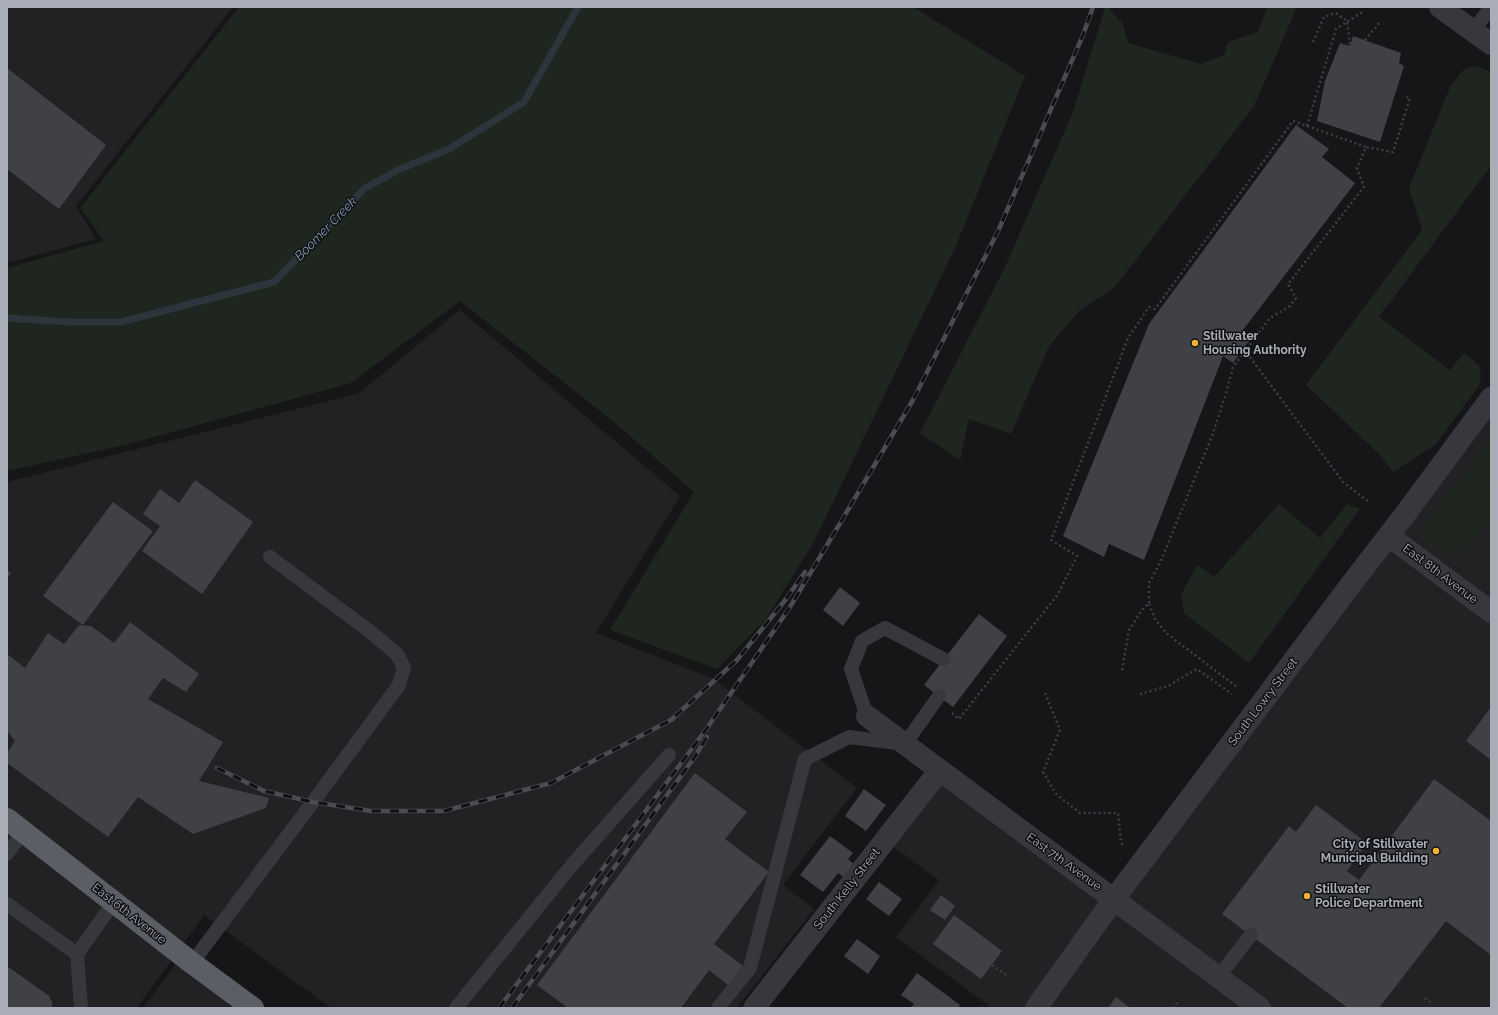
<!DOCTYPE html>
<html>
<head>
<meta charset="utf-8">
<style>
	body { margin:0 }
	#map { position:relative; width:1498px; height:1015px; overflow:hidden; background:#161618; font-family:Raleway,sans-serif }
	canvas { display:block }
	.frame { position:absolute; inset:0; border:8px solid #a8adb8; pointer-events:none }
</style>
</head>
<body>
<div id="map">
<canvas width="1498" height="1015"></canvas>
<div class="frame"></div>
</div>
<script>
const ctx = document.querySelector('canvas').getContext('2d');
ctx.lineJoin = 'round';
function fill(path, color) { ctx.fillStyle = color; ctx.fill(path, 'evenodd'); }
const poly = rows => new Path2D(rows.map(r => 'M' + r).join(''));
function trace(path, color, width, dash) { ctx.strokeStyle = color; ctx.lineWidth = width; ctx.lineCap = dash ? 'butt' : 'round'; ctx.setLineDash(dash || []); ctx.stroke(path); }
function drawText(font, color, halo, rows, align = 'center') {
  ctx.font = font + ' Raleway,sans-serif'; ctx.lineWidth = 3; ctx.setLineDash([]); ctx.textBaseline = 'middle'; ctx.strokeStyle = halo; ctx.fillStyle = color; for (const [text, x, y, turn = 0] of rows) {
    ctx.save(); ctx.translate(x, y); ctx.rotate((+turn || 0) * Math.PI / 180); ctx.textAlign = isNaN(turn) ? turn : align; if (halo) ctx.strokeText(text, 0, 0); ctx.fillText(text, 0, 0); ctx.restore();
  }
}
fill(poly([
	[7,7,233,7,76,206,96,239,7,263],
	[460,310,680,496,596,633,714,679,857,788,783,885,814,909,737,1008,331,1008,204,915,137,1008,7,1008,7,482,359,393],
	[1491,398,1491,1008,1259,1008,1115,900],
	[945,775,1257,1008,992,1008,896,937,939,880,892,846],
	[181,957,249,1008,143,1008]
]), '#222225');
fill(poly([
	[239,7,913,7,1025,76,955,248,814,542,766,619,717,669,610,630,694,492,613,421,460,301,351,383,125,445,7,471,7,268,104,241,80,208],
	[1105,7,1109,7,1109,8,1123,24,1128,43,1201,64,1224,55,1228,42,1258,32,1267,7,1297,7,1254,106,1114,288,1080,310,1049,346,1011,434,969,419,960,460,920,433,1005,267,1073,112],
	[1474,66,1485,69,1491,73,1491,166,1379,317,1450,370,1464,353,1479,365,1481,377,1478,387,1436,444,1393,472,1379,454,1306,385,1422,230,1409,188,1450,87,1463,70],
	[1491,435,1491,480,1486,486,1491,490,1491,519,1470,545,1448,552,1431,546,1422,529],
	[1279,504,1320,538,1347,504,1360,509,1249,663,1184,613,1181,595,1197,565,1214,577]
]), '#1e261f');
trace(poly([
	[7,318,69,322,121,322,274,282,365,188,398,170,449,149,524,102,578,7]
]), '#2c353c', 7);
fill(poly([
	[1353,36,1401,53,1399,63,1404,66,1380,142,1317,121,1325,81,1340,43,1350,46],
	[7,68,106,145,59,209,7,169],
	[1296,125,1329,149,1322,157,1355,183,1243,330,1252,337,1233,363,1223,356,1144,560,1109,544,1104,557,1063,536,1149,324],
	[195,480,253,522,202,594,142,551,160,526,143,514,160,489,179,503],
	[113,502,153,531,83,625,43,596],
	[7,570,11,573,7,579],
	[840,587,860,603,843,626,823,610],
	[979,614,1007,636,953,707,924,685],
	[130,622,199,674,186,692,163,678,148,699,223,742,199,781,269,798,266,808,193,834,138,797,108,837,7,763,7,753,15,741,7,731,7,654,25,668,48,633,64,644,79,625,91,626,114,643],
	[1491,707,1491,760,1466,741],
	[695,773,747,812,725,839,769,872,714,944,743,966,728,985,709,970,681,1008,568,1008,537,985],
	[1434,779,1491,821,1491,955,1446,921,1379,1008,1348,1008,1222,914,1289,826,1296,832,1316,805,1367,843,1347,871,1359,880],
	[864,789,886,805,866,831,845,816],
	[830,836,853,853,848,859,854,864,844,877,838,873,823,892,800,875],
	[879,882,902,899,889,916,866,899],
	[941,895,955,906,945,920,930,910],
	[954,915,1002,951,981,979,933,944],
	[857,939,880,956,868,974,844,956],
	[7,968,10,968,49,996,52,1002,52,1008,7,1008],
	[917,973,960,1005,958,1008,911,1008,914,1004,901,995],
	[1116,997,1130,1008,1108,1008]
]), '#404145');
trace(poly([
	[1365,40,1380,22],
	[1313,42,1324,17,1336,13,1347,21,1350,46],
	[1307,126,1336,29,1364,11],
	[1244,349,1343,482,1369,502],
	[1149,604,1155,619,1166,633,1237,687],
	[1122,670,1129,630,1144,607,1149,604,1149,583,1160,563,1212,436,1227,390,1233,367,1270,318,1290,306,1296,298,1288,284,1364,187,1357,168,1366,147,1393,152,1410,98,1403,97],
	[1045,693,1060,730,1043,772,1056,794,1080,813,1118,813,1121,843,1123,845],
	[1140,694,1168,686,1197,669,1232,694],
	[952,713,959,719,1058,594,1077,556,1051,540,1128,338,1149,307,1155,309,1293,121,1366,147],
	[992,965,1008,976],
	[1425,998,1433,1004],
	[1173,1008,1179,1000]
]), '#3d3f44', 2.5, [2, 3]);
trace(poly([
	[1473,31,1491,7],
	[867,716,851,669,862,641,885,628,943,659],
	[7,854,23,832],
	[7,904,77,954],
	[192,963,313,802,399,685,404,668,397,654,368,630,270,557],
	[1218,977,1251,935],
	[81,1008,77,954,114,902],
	[456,1008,572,865,669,755],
	[718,1008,750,968,805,759,849,737,905,744,939,696]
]), '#37383d', 14);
trace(poly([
	[1389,536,1491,612],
	[867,716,1260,1008],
	[754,1008,940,770],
	[1036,1008,1114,899,1352,583,1406,513,1491,398]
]), '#37383d', 22);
trace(poly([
	[1440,7,1491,44]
]), '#37383d', 22);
trace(poly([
	[7,819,192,963,253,1008]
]), '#5b5e65', 22);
const rail = poly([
	[217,768,264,791,313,802,371,811,444,811,551,783,671,720,737,660,786,599,805,572],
	[499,1008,705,731,790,607,839,525,913,400,999,229,1083,35,1093,7],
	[512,1008,694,758,707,737]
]);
trace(rail, '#4a4c52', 4.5);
trace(rail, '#111113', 3, [9]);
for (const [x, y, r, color] of [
	[1195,343,4,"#f2b134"],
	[1436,851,4,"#f2b134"],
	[1307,896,4,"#f2b134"]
]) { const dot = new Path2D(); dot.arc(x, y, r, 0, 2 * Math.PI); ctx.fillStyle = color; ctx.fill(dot); trace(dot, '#111113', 1.5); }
drawText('bold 12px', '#a8adb8', '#111113', [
	["Stillwater",1203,336],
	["Housing Authority",1203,350],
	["City of Stillwater",1428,844,"right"],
	["Municipal Building",1428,858,"right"],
	["Stillwater",1315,889],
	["Police Department",1315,903]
], 'left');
drawText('12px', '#a8adb8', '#111113', [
	["East 8th Avenue",1440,574,37],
	["South Lowry Street",1263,702,-53],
	["East 7th Avenue",1064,862,36],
	["South Kelly Street",847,889,-52],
	["East 6th Avenue",129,914,38]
]);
drawText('italic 13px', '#7f9bb3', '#111113', [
	["Boomer Creek",326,229,-46]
]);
</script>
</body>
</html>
